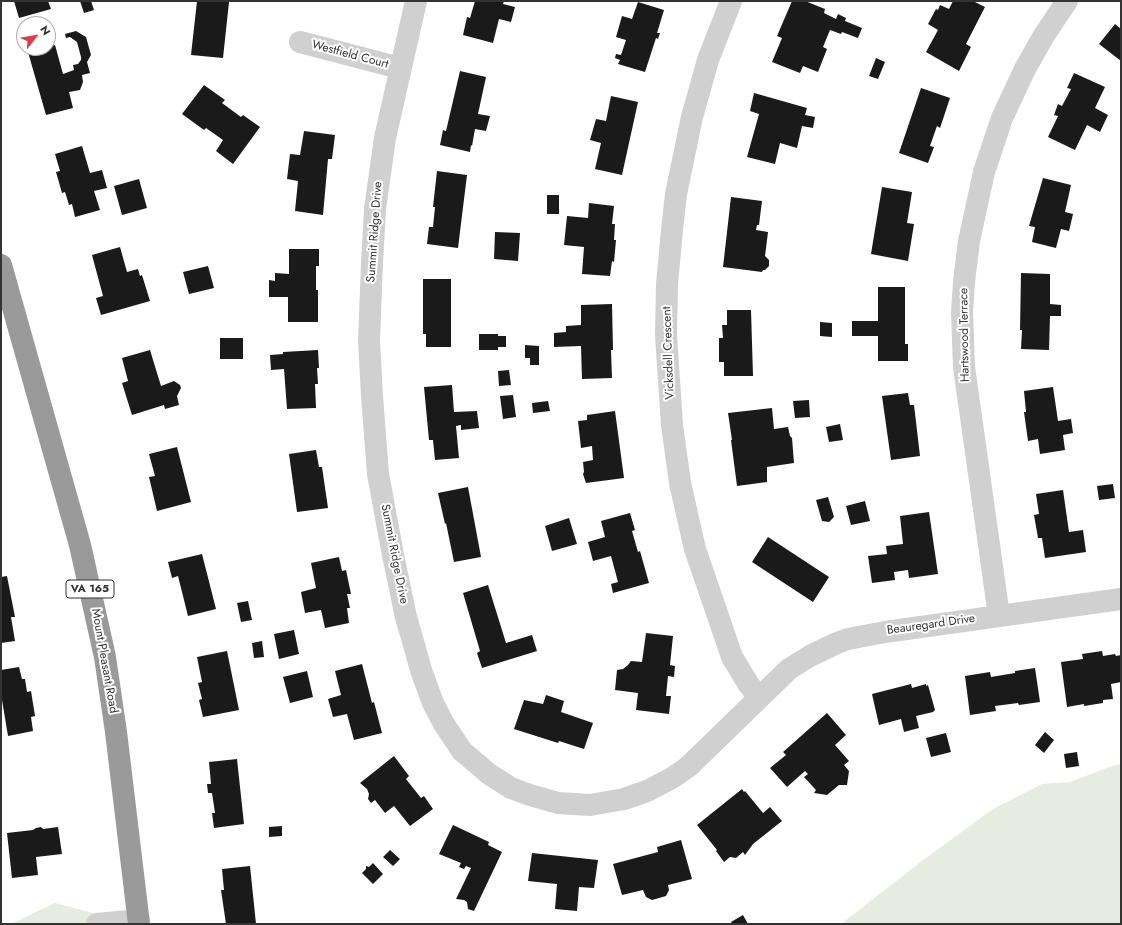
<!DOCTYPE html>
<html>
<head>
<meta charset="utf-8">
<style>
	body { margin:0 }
	#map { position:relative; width:1122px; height:925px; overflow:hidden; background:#fff; font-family:Jost,sans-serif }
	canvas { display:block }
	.frame { position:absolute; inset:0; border:2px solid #333; pointer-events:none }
	.north { position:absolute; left:16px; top:16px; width:40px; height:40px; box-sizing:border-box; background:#fff; border:1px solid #adadad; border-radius:50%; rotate:59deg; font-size:11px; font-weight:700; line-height:16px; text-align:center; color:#333 }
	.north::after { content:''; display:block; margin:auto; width:14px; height:18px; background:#e63946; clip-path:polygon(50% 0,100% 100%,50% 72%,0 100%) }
</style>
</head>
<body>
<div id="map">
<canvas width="1122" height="925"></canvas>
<div class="frame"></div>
<div class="north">N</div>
</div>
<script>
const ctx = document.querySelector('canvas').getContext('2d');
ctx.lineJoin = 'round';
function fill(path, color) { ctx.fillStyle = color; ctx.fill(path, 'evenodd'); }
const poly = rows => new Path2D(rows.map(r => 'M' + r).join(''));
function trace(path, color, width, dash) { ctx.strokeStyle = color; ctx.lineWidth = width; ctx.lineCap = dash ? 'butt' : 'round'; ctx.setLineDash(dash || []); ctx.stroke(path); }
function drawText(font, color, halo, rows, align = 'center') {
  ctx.font = font + ' Jost,sans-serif'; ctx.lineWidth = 4; ctx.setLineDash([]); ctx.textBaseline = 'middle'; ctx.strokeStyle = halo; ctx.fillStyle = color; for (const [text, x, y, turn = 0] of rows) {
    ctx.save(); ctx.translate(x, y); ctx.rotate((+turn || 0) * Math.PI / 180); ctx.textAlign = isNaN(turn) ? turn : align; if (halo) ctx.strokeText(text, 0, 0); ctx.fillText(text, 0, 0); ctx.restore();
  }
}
fill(poly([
	[1121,764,1121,924,841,924,926,858,993,809,1042,784,1070,782,1112,766],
	[55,903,115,919,126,924,11,924]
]), '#e6ecdf');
fill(poly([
	[14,1,48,1,51,9,19,18],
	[80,1,91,1,94,10,84,13],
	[197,1,229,2,223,58,191,55],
	[475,1,504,1,503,4,515,7,511,22,499,19,493,43,463,35,467,17,470,18],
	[792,1,805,1,825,9,824,13,836,19,838,14,846,18,845,21,862,28,858,38,842,32,841,34,830,30,823,47,827,49,818,72,803,66,800,73,772,62,782,38,777,36],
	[953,1,973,1,985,7,966,44,971,47,959,71,926,52,938,30,928,24,936,9,938,10,940,5,949,9],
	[638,2,664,10,657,33,660,33,658,39,656,38,645,72,618,64,620,60,615,58,616,54,621,55,626,40,616,37,622,16,632,19],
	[1115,24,1121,29,1121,61,1099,44],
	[76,31,86,37,91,55,87,62,90,73,82,75,83,82,80,90,69,92,73,108,46,115,28,52,55,45,63,74,74,70,73,65,78,64,81,60,81,57,77,42,70,37,66,38,65,34],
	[876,58,885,62,878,79,869,76],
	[460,71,486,77,478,114,490,116,486,131,475,129,472,146,471,145,470,152,440,145,443,130,446,131],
	[1074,73,1105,87,1095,108,1108,115,1100,132,1087,125,1075,150,1048,137,1058,116,1054,115,1058,104,1062,106,1071,89,1067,88],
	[204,85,225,100,222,103,241,117,243,115,260,127,233,164,216,151,223,140,206,128,204,130,182,114],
	[921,88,950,98,940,128,937,126,930,146,934,147,928,163,899,153],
	[754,93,807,108,805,115,815,117,813,128,802,126,797,148,780,143,775,164,747,157,759,114,750,111],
	[611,96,638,102,622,175,595,169,601,143,590,140,596,119,606,121],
	[304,131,335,135,332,159,328,159,323,215,295,211,298,181,287,179,290,154,300,155],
	[82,146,90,173,102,170,107,188,94,191,100,210,75,217,72,204,69,205,65,192,62,193,56,172,60,171,55,154],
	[437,171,467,175,458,248,427,244,429,227,433,227,435,207,433,207],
	[1043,178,1071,185,1065,212,1073,214,1069,231,1061,229,1056,248,1032,242,1035,227,1029,226],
	[139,179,147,208,122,215,114,186],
	[882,187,912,192,907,223,914,224,908,261,871,254],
	[547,195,559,195,559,214,547,214],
	[731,197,762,201,759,225,757,225,756,230,768,232,765,256,769,260,769,266,765,270,763,270,762,272,723,267],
	[589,203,614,206,612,224,615,224,614,240,616,240,614,262,612,261,610,276,582,274,584,247,564,245,567,216,588,218],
	[495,232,520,233,518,261,494,259],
	[120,247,127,272,138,269,140,276,142,275,150,301,101,315,96,298,103,296,92,255],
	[289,249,319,249,319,266,316,266,316,290,318,290,318,322,288,322,288,297,269,297,269,280,275,281,275,273,289,274],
	[208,266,214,288,189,294,183,272],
	[1021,273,1050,274,1050,304,1061,305,1061,316,1050,316,1049,350,1021,349,1022,330,1020,330],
	[423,279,451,279,451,347,426,347,426,334,423,334],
	[878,287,905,287,905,344,908,344,908,361,878,361,878,336,852,336,852,321,878,321],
	[612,304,613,350,611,350,612,378,582,379,581,346,554,347,554,333,566,332,566,326,581,325,581,305],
	[727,310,751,310,753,376,724,376,724,362,719,362,719,338,723,338,722,325,727,325],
	[820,322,832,323,832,337,820,336],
	[479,334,498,334,498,336,506,336,506,347,498,347,498,350,479,350],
	[220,338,243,338,243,359,220,359],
	[525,345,539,346,539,365,530,365,530,358,525,358],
	[150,350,161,386,174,381,180,385,181,388,177,396,179,405,165,409,164,405,132,415,122,383,128,381,122,358],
	[318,350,319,368,317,368,318,384,315,384,316,408,287,409,284,369,271,370,270,355,283,354,283,352],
	[509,370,511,385,499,386,498,371],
	[452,385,454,412,477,411,479,428,461,430,461,425,456,426,459,458,435,460,433,440,429,440,424,387],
	[1053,387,1058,421,1071,419,1073,433,1063,435,1065,450,1040,454,1038,439,1028,441,1024,412,1026,412,1024,391],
	[908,393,910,405,914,405,920,456,891,460,882,396],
	[513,395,516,417,503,419,500,396],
	[809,400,810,417,795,418,793,401],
	[548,401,550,411,533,413,532,403],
	[772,408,774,429,788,427,790,436,792,438,794,463,767,467,767,482,737,486,731,440,732,440,728,413],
	[615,411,624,478,586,483,583,474,584,472,583,462,593,460,592,446,581,448,578,421,587,420,587,415],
	[840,424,843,440,829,442,826,427],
	[177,447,191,502,157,511,149,477,155,476,149,454],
	[316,450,319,467,322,467,328,508,297,512,289,454],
	[1113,484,1115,498,1099,500,1097,486],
	[468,487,481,557,454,562,446,523,445,524,438,493],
	[1063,490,1069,532,1083,530,1086,552,1045,558,1042,538,1038,538,1034,515,1039,514,1036,494],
	[828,497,834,517,829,522,822,521,816,500],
	[865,501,870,521,851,525,846,506],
	[929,512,938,574,909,578,908,570,894,572,895,580,872,583,868,556,887,554,886,546,903,544,900,516],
	[630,513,635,530,632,531,638,552,640,551,649,583,613,593,611,584,618,582,611,556,593,561,588,542,605,537,601,521],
	[569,518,577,544,552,551,545,526],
	[768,537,829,577,813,602,752,562],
	[202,554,216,609,188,616,178,576,172,578,168,562],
	[339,557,342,571,346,570,351,594,347,594,350,608,347,608,349,623,325,628,321,610,305,613,301,592,316,588,311,563],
	[7,576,15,617,11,617,15,641,1,643,1,577],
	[488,585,506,643,532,635,537,651,482,668,477,653,480,651,463,593],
	[248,601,252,620,241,622,237,603],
	[294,630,299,654,279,659,274,634],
	[646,633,673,636,670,665,675,666,674,677,668,676,666,696,671,696,669,714,636,710,638,693,615,690,617,670,623,669,628,665,631,661,642,662],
	[262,641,264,657,254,658,252,643],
	[227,651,239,710,203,717,199,700,202,699,198,683,202,682,197,657],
	[1102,651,1103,656,1115,654,1116,656,1121,655,1121,682,1111,684,1113,699,1103,700,1103,703,1084,706,1084,704,1067,707,1061,662,1083,659,1082,654],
	[362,664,372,703,374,702,382,733,354,740,347,714,333,717,328,699,341,695,335,671],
	[19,667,22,679,25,679,27,692,31,691,35,716,31,717,33,731,8,736,1,694,1,670],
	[1035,668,1040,702,1019,705,1018,703,995,706,996,711,970,715,965,676,990,672,991,677,1015,673,1015,671],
	[307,671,313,697,290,703,283,677],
	[911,684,912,688,926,684,926,686,928,685,935,710,933,712,916,716,919,728,904,732,901,719,879,725,872,694],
	[546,695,564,701,561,712,593,723,584,749,559,741,558,743,514,729,524,700,543,704],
	[827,713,846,735,835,745,849,761,844,765,849,771,847,785,839,785,827,795,814,793,816,790,804,777,808,774,805,771,787,787,770,768,786,755,783,752],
	[1045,732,1054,740,1044,753,1035,745],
	[946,733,951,752,931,757,926,738],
	[1077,752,1079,766,1066,768,1064,754],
	[394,756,409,776,406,779,421,798,424,796,433,809,410,826,394,806,385,813,375,800,371,803,368,799,369,794,367,789,360,783],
	[237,759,244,824,214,828,212,813,215,813,212,793,208,793,207,784,211,784,209,762],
	[742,789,744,792,745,791,763,813,770,807,782,821,753,844,745,855,743,852,736,858,730,857,724,862,716,851,717,850,697,825],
	[453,825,489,842,488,845,502,852,474,911,468,909,467,902,464,900,456,899,471,868,466,866,464,869,459,867,461,863,439,854],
	[282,826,282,836,269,837,269,827],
	[41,827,43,829,58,827,62,854,36,857,38,875,12,878,7,833,33,830,36,828],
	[681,840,692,879,668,885,669,890,666,896,652,900,646,897,643,890,622,895,613,864,658,852,657,847],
	[390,850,400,859,393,866,383,857],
	[532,853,598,860,594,888,579,887,577,911,555,909,557,884,528,881],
	[373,863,383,874,373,884,362,873,366,869,366,866,369,867],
	[250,866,256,924,226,924,221,890,224,890,222,869],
	[743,915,748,924,732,924,731,922]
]), '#1a1a1a');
trace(poly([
	[416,1,385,138,375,209,372,264,369,340,372,396,378,474,393,555,406,617,422,673,433,703,444,724,462,751,489,774,511,788,530,795,558,803,590,805,624,799,647,791,672,778,688,767,789,669,810,656,837,643,848,639,885,632,1121,599],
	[731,1,708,60,692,117,676,194,672,230,667,284,666,335,672,425,680,483,695,549,732,657,749,685,759,697],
	[300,42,400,68],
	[999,616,964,367,962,312,964,282,969,241,984,172,1002,118,1025,69,1043,37,1067,1],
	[97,924,139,920]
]), '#d0d0d0', 22);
trace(poly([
	[1,265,80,545,105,657,116,732,139,924]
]), '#9a9a9a', 22);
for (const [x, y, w] of [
	[90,589,48]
]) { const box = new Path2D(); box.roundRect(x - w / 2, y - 9, w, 18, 3); ctx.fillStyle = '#fff'; ctx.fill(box); trace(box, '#333', 1); }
drawText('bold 11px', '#333', null, [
	["VA 165",90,589]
]);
drawText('12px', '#333', '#fff', [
	["Westfield Court",350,55,15],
	["Summit Ridge Drive",375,232,-86],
	["Hartswood Terrace",965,335,-91],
	["Vicksdell Crescent",669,353,-92],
	["Summit Ridge Drive",394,554,79],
	["Beauregard Drive",931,625,-8],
	["Mount Pleasant Road",104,661,80]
]);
</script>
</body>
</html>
